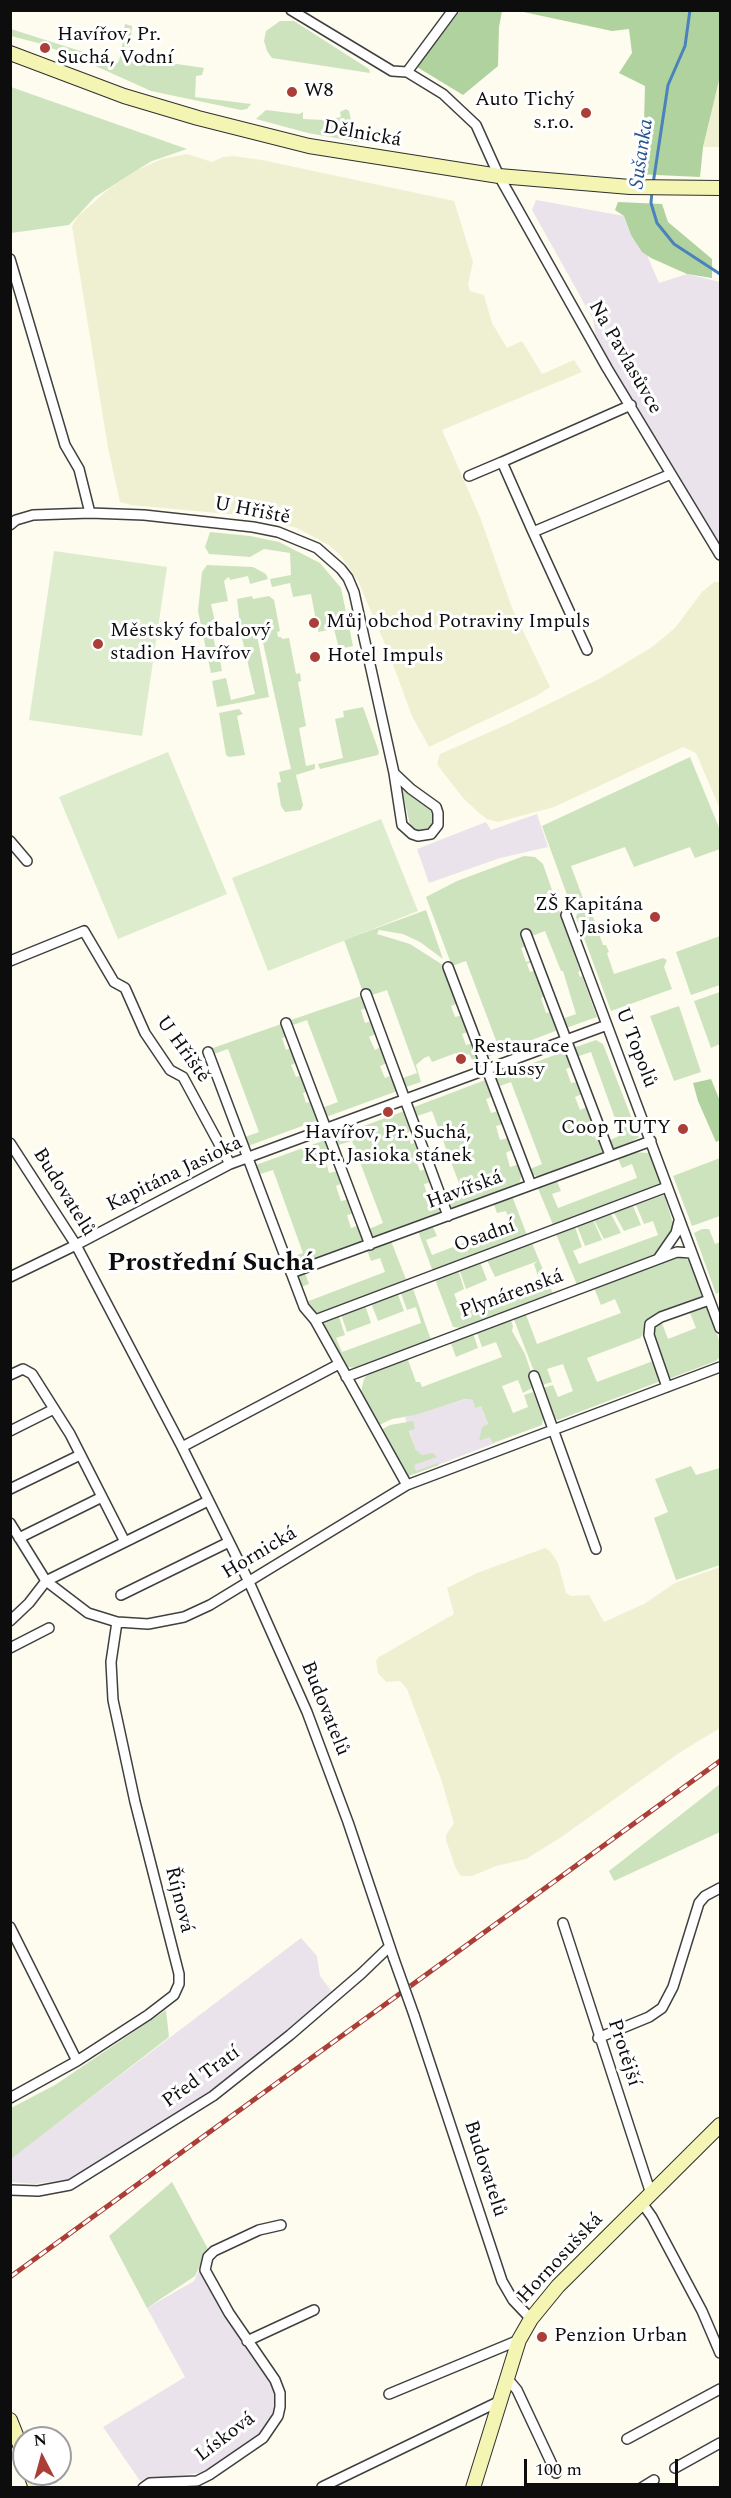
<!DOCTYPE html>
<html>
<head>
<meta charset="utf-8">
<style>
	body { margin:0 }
	#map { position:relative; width:731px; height:2498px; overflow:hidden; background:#fdfcef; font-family:Spectral,serif }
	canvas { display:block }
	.frame { position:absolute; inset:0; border:12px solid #0d0d0d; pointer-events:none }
	.north { position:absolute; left:12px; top:2426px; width:60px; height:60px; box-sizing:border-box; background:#fff; border:2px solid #9e9e9e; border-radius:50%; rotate:354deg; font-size:16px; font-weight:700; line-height:24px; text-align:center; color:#0d0d0d }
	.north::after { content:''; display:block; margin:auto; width:21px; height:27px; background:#ab3e37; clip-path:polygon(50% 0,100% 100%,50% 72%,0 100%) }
	.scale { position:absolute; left:524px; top:2459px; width:154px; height:27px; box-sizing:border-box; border:3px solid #0d0d0d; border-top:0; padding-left:8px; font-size:18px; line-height:21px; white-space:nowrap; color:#0d0d0d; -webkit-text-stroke:4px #fff; paint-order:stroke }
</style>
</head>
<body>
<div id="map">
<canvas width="731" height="2498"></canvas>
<div class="frame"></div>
<div class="north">N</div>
<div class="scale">100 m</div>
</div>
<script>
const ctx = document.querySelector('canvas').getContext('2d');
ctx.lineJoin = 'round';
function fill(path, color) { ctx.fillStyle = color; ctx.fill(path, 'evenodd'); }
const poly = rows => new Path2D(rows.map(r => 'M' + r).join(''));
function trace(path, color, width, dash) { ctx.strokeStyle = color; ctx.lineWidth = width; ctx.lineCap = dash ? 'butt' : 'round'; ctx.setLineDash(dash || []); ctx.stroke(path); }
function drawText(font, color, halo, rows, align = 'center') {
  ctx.font = font + ' Spectral,serif'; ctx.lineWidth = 6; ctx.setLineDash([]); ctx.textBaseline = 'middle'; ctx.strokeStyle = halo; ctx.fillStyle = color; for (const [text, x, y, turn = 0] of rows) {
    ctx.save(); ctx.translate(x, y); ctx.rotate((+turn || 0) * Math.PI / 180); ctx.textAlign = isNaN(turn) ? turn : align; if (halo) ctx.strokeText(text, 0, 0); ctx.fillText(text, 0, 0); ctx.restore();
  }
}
fill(poly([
	[536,200,624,216,631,235,647,255,659,283,687,274,720,282,720,543,703,519,596,340,593,319,532,210],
	[537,814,548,847,500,858,429,883,417,849,486,822,491,830],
	[466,1399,473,1400,481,1406,495,1443,414,1474,411,1464,416,1450,405,1417],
	[301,1938,317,1956,320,1976,333,1993,207,2094,106,2160,71,2179,35,2184,11,2182,10,2159],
	[200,2268,275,2380,280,2407,262,2434,206,2472,140,2481,103,2427,185,2377,147,2308,194,2281]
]), '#ebe3eb');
fill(poly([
	[720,76,720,147,703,147,711,112],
	[187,154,212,162,223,157,233,156,262,160,454,201,473,262,468,285,470,291,484,295,492,323,507,348,522,341,542,374,574,360,582,372,442,430,480,517,512,608,550,687,538,695,429,747,412,716,388,651,358,581,340,555,329,545,297,528,250,516,131,505,120,502,108,448,72,226,78,216,110,188,137,170,162,159],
	[714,582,720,582,720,809,696,753,683,747,554,807,498,822,487,819,479,813,464,799,442,771,437,764,440,754,508,724,601,678,652,647,675,628,702,592],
	[545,1548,550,1551,558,1563,566,1593,571,1596,589,1595,604,1622,644,1604,675,1583,720,1567,720,1728,679,1753,560,1838,526,1859,496,1866,472,1876,461,1876,456,1869,446,1840,446,1835,454,1823,441,1779,407,1689,400,1681,386,1682,378,1673,376,1661,379,1657,454,1614,447,1588,477,1573]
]), '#eff0d2');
fill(poly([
	[280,21,294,21,369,69,370,73,272,58,267,51,264,41,266,31],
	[125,24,132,26,129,57,204,68,202,75,196,76,195,97,251,104,247,109,241,110,151,91,80,59,38,43,11,36,11,29,118,63,121,54],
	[11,87,187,149,152,161,137,170,95,197,69,225,11,233],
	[346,109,349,111,352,125,359,142,308,133,256,119,266,110,299,114,303,112,303,119,325,120,341,117,340,112],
	[210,532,250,536,279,542,320,563,341,588,353,646,339,649,334,629,318,632,319,621,316,621,311,594,293,597,290,583,272,587,270,579,291,575,290,553,264,549,250,557,209,554,205,547],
	[207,565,253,567,266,574,268,579,250,584,248,576,230,580,229,577,227,578,224,581,228,601,211,604,216,626,211,628,216,649,218,649,222,671,211,673,198,611,202,572],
	[252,596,253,599,269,596,274,600,280,631,277,632,278,637,281,637,282,639,289,638,296,674,300,673,301,681,298,682,306,726,299,728,306,766,315,764,315,769,296,775,303,805,301,810,285,812,281,806,277,783,281,782,279,772,291,769,260,629,241,633,237,599],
	[257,635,269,697,217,707,212,681,226,678,231,700,255,694,242,638],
	[363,707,379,752,378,755,320,769,318,764,343,758,335,719,344,717,343,711],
	[239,709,243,714,237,716,245,755,229,757,226,755,219,713],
	[690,757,720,830,720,849,695,858,690,847,634,867,625,847,571,866,584,901,571,906,542,826],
	[402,789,429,807,435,822,430,827,422,831,414,829,410,825],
	[524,856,535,857,543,864,580,971,578,972,580,977,582,976,597,1017,566,1028,562,1019,576,1014,563,971,561,971,545,931,524,939,526,946,521,948,526,962,532,960,533,962,527,964,530,972,536,970,545,996,541,998,546,1013,552,1012,558,1030,487,1057,483,1049,497,1043,466,961,452,966,426,897,457,881],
	[426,910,443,959,420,942,403,934,379,930,377,934,410,944,446,967,459,1003,451,1006,455,1017,464,1015,470,1031,462,1034,466,1045,474,1043,481,1060,473,1062,469,1054,458,1058,456,1053,432,1062,429,1056,424,1058,416,1065,421,1082,406,1087,403,1078,417,1073,387,990,372,995,365,995,369,1007,361,1010,365,1023,374,1020,378,1033,369,1037,375,1050,383,1046,389,1062,380,1066,385,1078,394,1074,400,1090,326,1117,322,1108,338,1102,307,1020,293,1025,291,1020,364,995,344,940],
	[587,910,591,911,603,945,606,945,609,952,607,953,614,974,663,958,667,960,664,967,672,989,611,1011,580,927,593,925,592,921,578,922,576,917,577,914],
	[720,936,720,985,691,995,676,952],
	[720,992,720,1044,711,1048,694,1001],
	[679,1006,701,1072,674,1081,650,1016],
	[284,1023,289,1036,282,1038,286,1050,293,1047,298,1062,291,1065,296,1077,302,1075,309,1091,303,1093,306,1103,313,1101,321,1119,248,1146,245,1137,259,1132,228,1049,214,1054,210,1049],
	[596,1040,603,1044,639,1137,628,1144,611,1150,608,1141,621,1135,591,1052,576,1057,573,1048],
	[566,1051,571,1067,566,1069,571,1083,577,1082,582,1094,575,1097,580,1110,587,1107,594,1126,589,1128,592,1137,599,1135,606,1153,541,1177,533,1175,528,1170,542,1164,511,1082,497,1087,494,1077],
	[488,1079,494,1096,486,1099,491,1113,498,1111,504,1124,496,1126,500,1140,509,1138,513,1149,506,1153,510,1167,520,1164,522,1174,519,1184,452,1210,449,1200,463,1194,432,1111,417,1116,414,1107],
	[407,1110,413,1130,407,1133,411,1144,418,1142,423,1154,415,1157,420,1171,428,1168,433,1182,424,1184,429,1201,439,1198,445,1213,374,1238,371,1236,369,1229,383,1223,352,1141,338,1145,334,1137],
	[328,1139,333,1155,325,1158,329,1173,339,1171,343,1183,336,1186,341,1201,351,1199,356,1213,347,1215,351,1228,360,1225,364,1239,363,1243,295,1266,289,1258,303,1253,273,1170,257,1175,253,1166],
	[629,1152,650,1153,660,1181,658,1187,554,1227,537,1186,556,1179,561,1191,552,1194,558,1208,637,1178,632,1164,622,1168,617,1156],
	[720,1158,720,1216,692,1226,673,1176],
	[664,1195,674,1226,660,1251,654,1257,584,1283,582,1281,580,1282,581,1284,577,1285,556,1234,575,1227,582,1247,573,1251,579,1264,658,1235,653,1221,644,1224,636,1205],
	[512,1196,527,1235,433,1272,418,1231,432,1225,437,1236,426,1240,432,1255,511,1225,506,1211,497,1213,493,1202],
	[633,1206,641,1225,624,1231,614,1213],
	[611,1214,621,1233,604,1239,594,1220],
	[593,1220,602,1240,585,1246,577,1226],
	[702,1229,709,1229,715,1244,720,1242,720,1292,716,1294,694,1233],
	[391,1241,407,1282,325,1313,316,1315,305,1303,296,1277,305,1273,309,1284,301,1287,306,1302,385,1272,380,1258,371,1261,367,1250],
	[532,1243,553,1294,462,1328,453,1327,436,1282,437,1279,458,1270,464,1289,454,1294,460,1308,539,1279,534,1264,538,1261,495,1277,487,1260],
	[677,1257,690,1260,702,1293,701,1297,648,1320,645,1332,640,1338,587,1358,597,1382,653,1361,648,1346,661,1381,558,1420,555,1419,543,1388,553,1385,558,1397,573,1391,563,1364,547,1369,552,1382,542,1385,538,1374,535,1374,513,1317,525,1312,537,1344,621,1313,615,1299,601,1305,594,1288],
	[480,1262,487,1280,466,1289,459,1269],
	[412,1286,431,1340,357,1368,348,1367,321,1322,338,1314,345,1335,336,1338,342,1352,421,1323,416,1307,407,1310,400,1291],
	[397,1292,404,1311,378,1321,371,1303],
	[365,1305,371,1323,347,1332,341,1314],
	[704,1306,708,1308,720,1343,719,1344,720,1357,716,1361,671,1378,666,1375,652,1329,654,1325,662,1323,668,1339,696,1328,690,1313],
	[510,1318,513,1326,512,1331,525,1354,532,1375,529,1377,532,1388,523,1393,518,1380,502,1386,513,1413,528,1407,524,1395,533,1392,543,1418,542,1425,477,1449,493,1443,490,1437,479,1441,482,1427,488,1424,481,1406,475,1408,473,1400,465,1399,415,1415,392,1419,377,1426,360,1396,364,1379,370,1371,407,1357,416,1382,420,1382,422,1387,502,1357,496,1342,482,1347,476,1330],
	[473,1333,478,1348,456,1357,450,1341],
	[413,1421,415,1429,409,1431,416,1450,422,1455,433,1453,437,1457,414,1465,416,1471,438,1463,439,1465,406,1477,381,1430,390,1425],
	[691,1466,696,1475,720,1468,720,1565,676,1580,654,1518,668,1512,655,1479],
	[720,1784,720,1832,614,1881,609,1871],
	[166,2010,169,2037,11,2159,11,2108,55,2085],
	[172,2182,208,2249,195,2276,147,2308,109,2236]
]), '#cde3bd');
fill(poly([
	[460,11,502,11,499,27,498,66,463,95,417,67],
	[519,11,720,11,720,76,703,147,700,177,635,174,644,122,645,86,619,73,632,53,629,29,612,31],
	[618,202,662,204,668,222,712,259,712,278,687,274,651,258,642,252,631,235,624,216,615,210],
	[711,1079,720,1101,720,1140,716,1142,698,1101,693,1083]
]), '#b0d29e');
fill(poly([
	[54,551,167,567,142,736,29,720],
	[168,752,227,894,118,939,59,797],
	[381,819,418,911,268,971,232,878]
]), '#deecce');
trace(poly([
	[653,184,668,85,685,46,690,10],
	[652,191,651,203,657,223,674,244,720,274]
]), '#4b82bb', 3);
const street = poly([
	[291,10,392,71,407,72,453,10],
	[407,72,443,94,476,125,499,176,607,368,720,555],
	[10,259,65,445,79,469,90,513],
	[631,405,502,462,533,532,671,474],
	[469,476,502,462],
	[10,525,16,520,33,515,90,513,144,515,253,527,278,532,317,548,341,569,348,578,354,592,394,773,402,825,412,834,418,836,431,834,438,825,438,813,436,807,411,789,394,773],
	[533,532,587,650],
	[10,841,27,861],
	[566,915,720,1328],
	[526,934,610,1155],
	[10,961,84,931,114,982,125,988,145,1033,170,1070,183,1077,230,1164],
	[448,967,531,1185],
	[366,994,448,1216],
	[286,1023,370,1245],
	[208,1052,304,1307,315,1320,407,1485],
	[10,1143,76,1245,182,1447,249,1582,307,1712,348,1822,394,1959],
	[658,1259,676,1233,679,1221],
	[291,1273,651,1141],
	[10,1277,76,1245,230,1164,607,1025],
	[315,1320,667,1187],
	[10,1375,23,1369,32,1374,70,1434,125,1542],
	[534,1376,596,1549],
	[346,1377,677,1252,691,1253],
	[667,1387,649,1335,650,1324,661,1317,709,1300],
	[10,1431,54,1409],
	[182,1447,339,1364],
	[10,1489,80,1455],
	[10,1523,46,1581,88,1613,117,1622,148,1624,184,1617,210,1605,407,1485,720,1367],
	[19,1538,102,1497],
	[121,1595,229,1542],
	[10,1621,29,1603,46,1581,208,1501],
	[10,1648,49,1628],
	[563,1923,651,2194],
	[10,1927,77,2061],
	[414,2015,502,2281,513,2300,531,2319],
	[598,2038,649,2017,662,2008,673,1987,699,1903,705,1896,720,1888],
	[10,2098,77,2061,148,2015,174,1995,179,1984,179,1974,135,1802,113,1700,111,1662,117,1622],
	[10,2190,38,2191,70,2185,213,2096,290,2035,362,1973,389,1947],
	[642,2203,652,2217,702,2311,720,2353],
	[247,2341,314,2310],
	[507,2378,517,2390,556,2473],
	[389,2394,519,2340],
	[627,2439,720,2389],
	[675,2468,720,2443],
	[322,2487,500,2401],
	[143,2488,150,2483,197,2481,209,2475,263,2438,278,2416,280,2407,280,2393,275,2380,229,2313,205,2270,208,2257,214,2251,259,2230,281,2225],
	[641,2488,654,2480]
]);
const secondary = poly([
	[10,53,124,96,198,118,309,146,499,176,630,187,720,188],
	[10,2420,24,2455],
	[31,2474,36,2488],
	[473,2488,519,2340,531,2319,558,2286,720,2125]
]);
trace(street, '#404040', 12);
trace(secondary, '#2f2f2f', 16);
trace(street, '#fff', 9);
trace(secondary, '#f4f4b3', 14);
const rail = poly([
	[10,2277,720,1761]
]);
trace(rail, '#ab3e37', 5);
trace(rail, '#fff', 3, [9]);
const streetBridge = poly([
	[394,1959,414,2015]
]);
trace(streetBridge, '#404040', 12, []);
trace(streetBridge, '#fff', 9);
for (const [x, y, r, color] of [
	[45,48,6,"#ab3e37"],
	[292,92,6,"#ab3e37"],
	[586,113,6,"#ab3e37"],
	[314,623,6,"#ab3e37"],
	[98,644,6,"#ab3e37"],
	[315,657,6,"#ab3e37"],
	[655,917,6,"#ab3e37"],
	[461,1059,6,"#ab3e37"],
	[388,1112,6,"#ab3e37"],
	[683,1129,6,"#ab3e37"],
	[542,2337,6,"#ab3e37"]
]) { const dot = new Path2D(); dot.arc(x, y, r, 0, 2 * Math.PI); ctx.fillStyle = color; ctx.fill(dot); trace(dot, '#fff', 2); }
drawText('20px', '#0d0d0d', '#fff', [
	["Havířov, Pr.",57,36],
	["Suchá, Vodní",57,59],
	["W8",304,92],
	["Auto Tichý",574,101,"right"],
	["s.r.o.",574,124,"right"],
	["Můj obchod Potraviny Impuls",326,623],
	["Městský fotbalový",110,632],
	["stadion Havířov",110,655],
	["Hotel Impuls",327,657],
	["ZŠ Kapitána",643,906,"right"],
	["Jasioka",643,929,"right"],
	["Restaurace",473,1048],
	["U Lussy",473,1071],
	["Coop TUTY",671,1129,"right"],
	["Havířov, Pr. Suchá,",388,1134,"center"],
	["Kpt. Jasioka stánek",388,1157,"center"],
	["Penzion Urban",554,2337]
], 'left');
drawText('20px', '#0d0d0d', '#fff', [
	["Dělnická",362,135,10],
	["Na Pavlasůvce",624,358,60],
	["U Hřiště",252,512,11],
	["U Topolů",635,1048,69],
	["U Hřiště",182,1050,54],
	["Kapitána Jasioka",175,1175,-26],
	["Havířská",465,1191,-20],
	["Budovatelů",63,1193,58],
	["Osadní",485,1237,-20],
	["Plynárenská",512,1295,-20],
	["Hornická",260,1554,-31],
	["Budovatelů",324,1709,68],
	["Říjnová",178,1900,76],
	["Protější",623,2053,72],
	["Před Tratí",202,2078,-36],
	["Budovatelů",484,2169,72],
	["Hornosušská",561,2259,-47],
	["Lísková",226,2438,-37]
]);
drawText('italic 21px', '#27568e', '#fff', [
	["Sušanka",643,154,-82]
]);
drawText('bold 26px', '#0d0d0d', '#fff', [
	["Prostřední Suchá",211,1265]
]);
</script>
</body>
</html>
